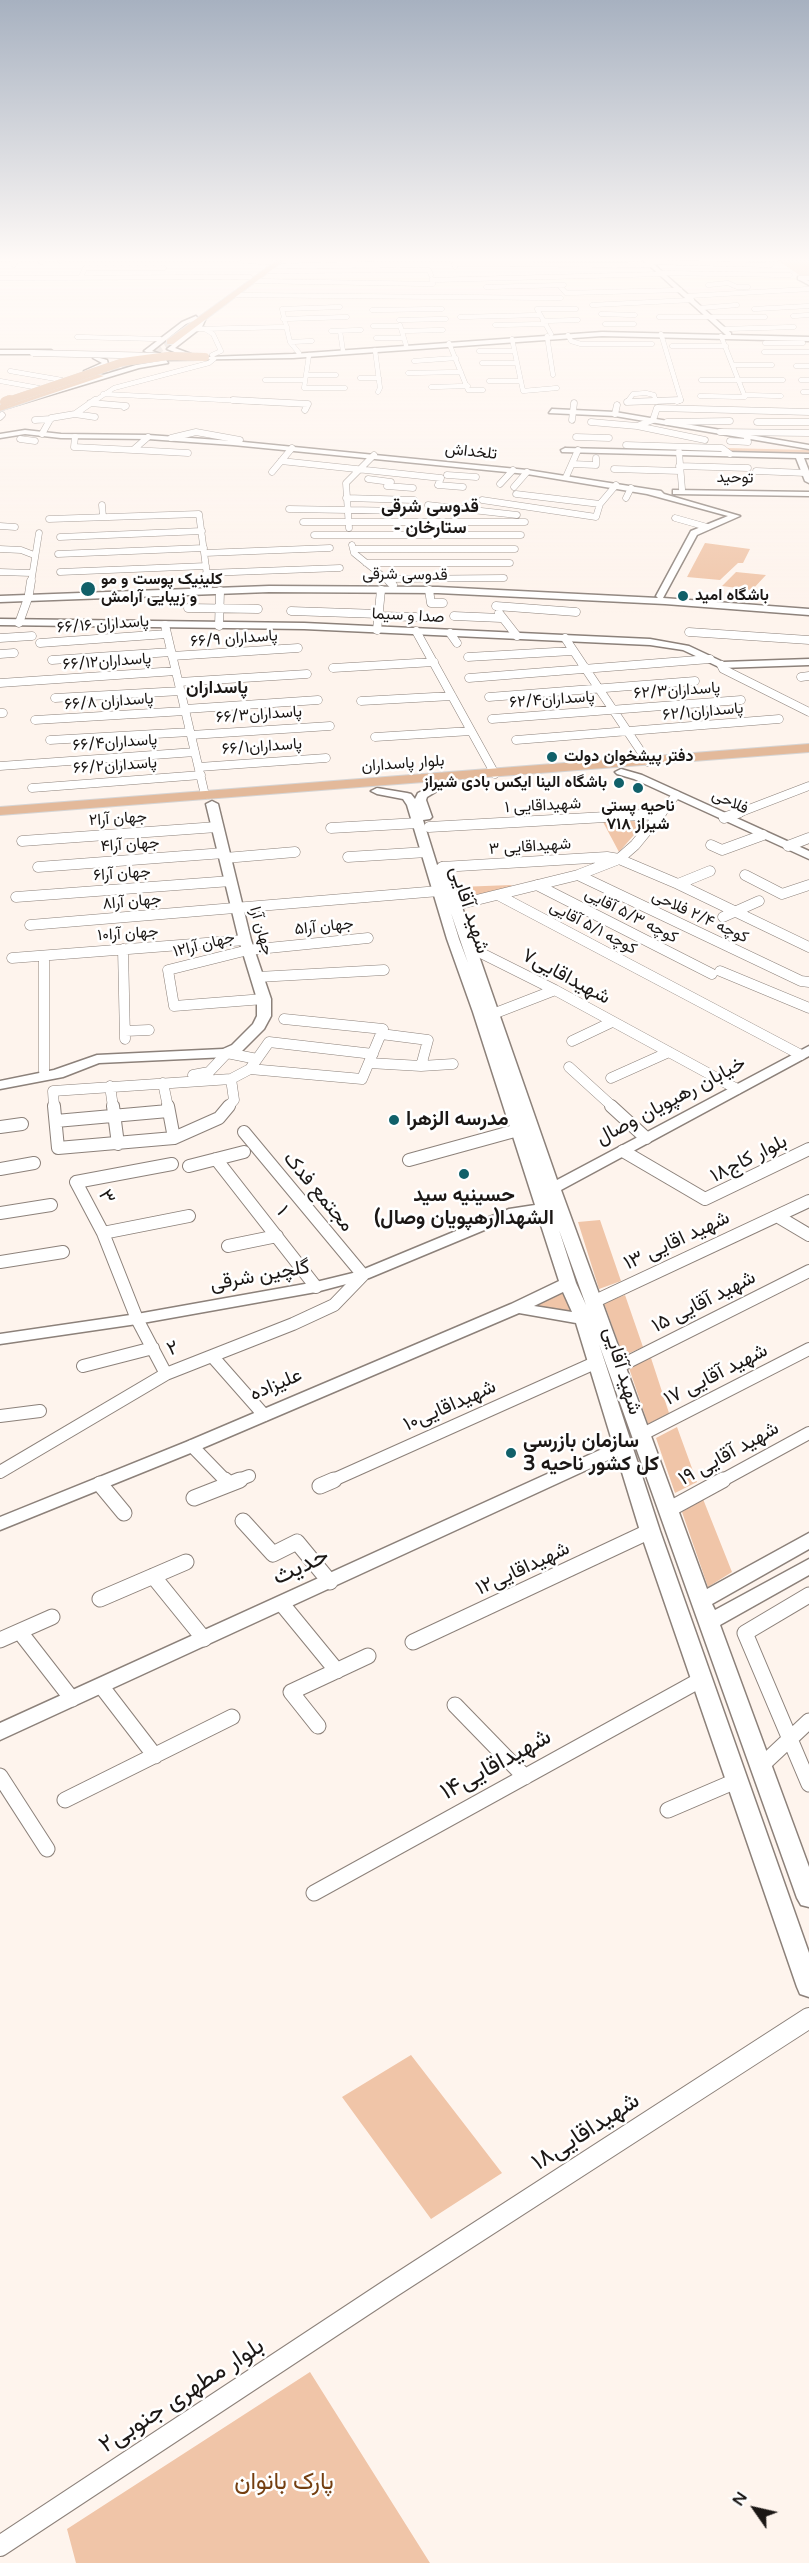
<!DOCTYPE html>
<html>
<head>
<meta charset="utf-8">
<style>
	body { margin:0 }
	#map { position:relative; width:809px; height:2563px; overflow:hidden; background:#fef4ed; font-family:"Varela Round",sans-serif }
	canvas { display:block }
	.north { position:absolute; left:725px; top:2479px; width:60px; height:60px; -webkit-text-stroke:4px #fff; paint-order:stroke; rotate:304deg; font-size:16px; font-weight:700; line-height:24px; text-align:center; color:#1b1715 }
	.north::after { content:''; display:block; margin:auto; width:21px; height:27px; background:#1b1715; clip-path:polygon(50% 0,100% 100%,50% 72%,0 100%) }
</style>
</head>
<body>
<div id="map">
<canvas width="809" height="2563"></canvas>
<div class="north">N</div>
</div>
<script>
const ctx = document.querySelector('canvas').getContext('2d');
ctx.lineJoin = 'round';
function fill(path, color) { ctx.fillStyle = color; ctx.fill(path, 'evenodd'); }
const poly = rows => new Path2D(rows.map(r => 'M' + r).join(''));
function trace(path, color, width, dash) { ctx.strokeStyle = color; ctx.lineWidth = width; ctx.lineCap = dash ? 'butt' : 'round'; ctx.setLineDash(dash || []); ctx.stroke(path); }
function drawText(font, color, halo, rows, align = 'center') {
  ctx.font = font + ' "Varela Round",Vazirmatn,sans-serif'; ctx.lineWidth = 5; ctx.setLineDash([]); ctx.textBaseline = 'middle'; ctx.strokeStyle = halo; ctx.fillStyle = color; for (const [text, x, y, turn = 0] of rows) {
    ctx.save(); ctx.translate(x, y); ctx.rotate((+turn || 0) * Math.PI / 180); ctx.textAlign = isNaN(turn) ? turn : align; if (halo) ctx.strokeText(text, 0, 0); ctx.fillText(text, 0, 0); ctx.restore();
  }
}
fill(poly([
	[776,259,809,259,809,276,802,277],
	[727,448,809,450,809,453,732,452],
	[705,543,750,549,743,563,738,563,720,580,687,577],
	[736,572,766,575,752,590,722,586],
	[648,819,619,852,603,822],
	[511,885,514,888,462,899,459,887],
	[600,1220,621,1281,599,1289,578,1222],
	[566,1291,575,1314,528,1307],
	[625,1295,643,1347,623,1356,604,1303],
	[651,1358,669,1413,648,1424,629,1368],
	[677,1427,697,1482,675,1493,656,1438],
	[703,1499,732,1572,708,1587,682,1512],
	[411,2055,502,2173,431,2219,342,2097],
	[310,2372,430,2563,76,2563,67,2529]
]), '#f0c5a8');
trace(poly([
	[100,376,139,362,170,342]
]), '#dcd3cd', 8, [8, 4]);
const streetFar6 = poly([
	[60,261,62,259],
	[243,261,271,262],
	[281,261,372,259],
	[41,262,42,259],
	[649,262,771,265],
	[14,265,17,259],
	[455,267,454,264,652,265],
	[267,271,429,270,431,275],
	[661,273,790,275],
	[81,277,85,268,164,268],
	[0,278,250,277],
	[800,278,809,278],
	[432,280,662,274],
	[254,281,433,284,432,279],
	[559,285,566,293,680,290],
	[708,285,728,283,737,287,748,287],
	[486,287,564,285],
	[234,295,561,298],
	[688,296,809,289],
	[592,305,692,300],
	[700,308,737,305],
	[754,309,809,306],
	[372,310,442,309],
	[601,314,635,315],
	[793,316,809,315],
	[460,317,540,315],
	[659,317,765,317],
	[283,319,347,317],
	[399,320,446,319],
	[543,321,578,320],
	[605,324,634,324],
	[400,325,406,345],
	[495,325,546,324],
	[373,326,400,326],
	[196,329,287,327],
	[205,329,213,334,221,351,212,355],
	[723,329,794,327],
	[331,331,361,330],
	[340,331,343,351],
	[402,331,443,330],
	[551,334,537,309,576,309],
	[661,334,681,400,677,402],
	[568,335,571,341,581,344,652,344],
	[547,336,553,375],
	[77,337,160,339],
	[376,338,404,338],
	[512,339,523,391,557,388],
	[290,342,312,341],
	[449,343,468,390,483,390],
	[765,343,803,343],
	[672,346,726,346],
	[375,350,380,388,378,392],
	[479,351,514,351],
	[764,352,809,352],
	[299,353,290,342,282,309,340,307],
	[309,355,304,388,345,388],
	[414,361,456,358],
	[482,363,516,363],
	[733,365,772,365],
	[796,366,809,366],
	[10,371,62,380],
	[408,373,461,372],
	[306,375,336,375],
	[360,378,379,378],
	[265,380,305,380],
	[701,380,740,380],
	[740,380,783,380],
	[801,380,809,380],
	[0,381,39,388],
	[489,381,521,381],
	[431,387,468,386],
	[803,392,809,392],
	[103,394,264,402],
	[745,395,781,396],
	[700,396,745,397,721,336],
	[93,402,114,388,209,363,214,359],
	[627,402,633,394,646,393,654,395,656,402]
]);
const streetFar5 = poly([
	[233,400,308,404,305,410],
	[627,402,680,400],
	[90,403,126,406,124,407],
	[75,414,95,417],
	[615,414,617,405],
	[0,417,2,415],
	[35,420,51,419],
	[572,420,574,403],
	[591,422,637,426,705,440],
	[667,422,730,421],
	[757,422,809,422],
	[637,426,653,420,657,408,809,412],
	[720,432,808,433],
	[42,434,51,418,75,414,95,400],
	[75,437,74,447,133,450],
	[148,437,133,450,188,453],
	[576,437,609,438],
	[171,438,196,432,240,440],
	[20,439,35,441],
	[730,441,748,442,747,437],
	[626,445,722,448,730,454],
	[679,452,682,489],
	[281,461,441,478,438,485,463,487],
	[572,464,596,465,596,458],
	[679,466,748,468],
	[614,469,680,471],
	[756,471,806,473],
	[272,472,292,448],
	[447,475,476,477],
	[566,477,578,450],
	[368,479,391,482],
	[500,484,513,470],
	[387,486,413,488],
	[514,487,527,472],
	[516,494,600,504],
	[346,498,414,500],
	[626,498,631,488],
	[482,500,596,517,600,504,616,485],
	[102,505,103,517],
	[428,505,517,515],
	[289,509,407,511],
	[675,518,707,527],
	[49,519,199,514,208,583],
	[303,522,525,522],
	[0,526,15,527],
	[349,528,346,483,374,455],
	[314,535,521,535],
	[60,537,202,531],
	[352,545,354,553,391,583],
	[0,549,21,550,34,555],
	[353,549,515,549],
	[205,553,330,548],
	[58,554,204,548],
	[366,563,510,563],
	[0,572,31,573],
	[60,572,206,566],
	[206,573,340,568],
	[387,579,504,578],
	[31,583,39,533]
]);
const streetFar4 = poly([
	[207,581,208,586],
	[389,581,393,585],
	[429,590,431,603,443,603],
	[29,594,31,581],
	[496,606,576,612],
	[188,608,258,609],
	[291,611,379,614],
	[499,613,517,636],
	[379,616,416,617],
	[454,616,501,618],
	[19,623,28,598],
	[165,625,205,795],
	[219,626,220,591],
	[377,630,381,590],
	[416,631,495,774],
	[689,632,809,640],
	[450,633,457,643],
	[0,638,32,636],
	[565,638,648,762],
	[40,643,167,634],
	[0,654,14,653],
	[172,656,298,648],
	[468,657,572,651],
	[52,660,171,652],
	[721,665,723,669,809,712],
	[333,668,434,662],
	[801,677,809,676],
	[469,678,710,659],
	[179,682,307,674],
	[0,683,176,671],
	[489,697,695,681],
	[55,698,181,691],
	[361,701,452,696],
	[185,709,318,700],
	[0,713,3,713],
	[492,719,741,700],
	[35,720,185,711],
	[191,735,330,726],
	[375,737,471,731],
	[50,740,190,732],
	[516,740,779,719],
	[0,766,195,752],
	[199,767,326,758],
	[32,788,201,775],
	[661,814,676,795],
	[736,814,809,786]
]);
const streetFar3 = poly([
	[724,818,740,812],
	[429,827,659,814],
	[331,828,418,823],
	[22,841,217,827],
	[711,845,722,850,763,835],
	[788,846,809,838],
	[348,857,427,852],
	[225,858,295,852],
	[38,867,224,853],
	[442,867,607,857,619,859,678,884,809,947],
	[578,875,801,981,809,982],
	[745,875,782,894,809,885],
	[678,884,710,871],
	[537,885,712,974],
	[498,895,801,1055],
	[16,897,231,881],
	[456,905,578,875,619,859,635,845,662,812],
	[723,917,759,901],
	[30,925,439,891],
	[471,948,555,990,737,1089],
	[123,949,125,1039],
	[44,956,44,1071],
	[12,958,245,940],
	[720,971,809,1008],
	[258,977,384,970],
	[264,999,174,1006,168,970,248,950,368,938],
	[493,1014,555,990],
	[125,1031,149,1030],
	[381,1034,428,1040,421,1066],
	[572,1041,612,1022],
	[369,1063,421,1066,453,1064],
	[569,1067,613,1107],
	[250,1069,362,1079,383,1029,284,1019],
	[193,1075,209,1072,227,1053,257,1059],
	[611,1078,669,1052],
	[231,1079,250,1069,269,1042,373,1054],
	[163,1083,168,1107],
	[110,1086,113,1107],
	[54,1107,53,1091,231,1079],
	[228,1107,234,1100,231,1079]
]);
const streetFar2 = poly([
	[54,1106,58,1148,174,1138,219,1118,229,1106],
	[113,1106,118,1144],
	[168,1106,174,1138],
	[611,1106,646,1138],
	[56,1121,168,1111],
	[0,1127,22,1124],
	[623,1151,705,1199,809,1149],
	[216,1159,316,1287],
	[409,1160,518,1130],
	[189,1166,244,1152],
	[0,1169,34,1163],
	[0,1213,51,1205],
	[777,1216,809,1235],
	[103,1233,189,1216],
	[228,1246,277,1236],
	[0,1262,63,1252],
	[593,1302,809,1201],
	[212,1356,264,1415],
	[83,1366,153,1348],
	[616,1368,809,1271],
	[166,1374,137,1319,103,1233,76,1182,172,1164],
	[0,1416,40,1411],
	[641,1435,809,1349],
	[192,1446,226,1481],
	[0,1472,166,1374,293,1324,334,1305,363,1275,244,1132],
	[236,1481,249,1476],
	[331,1481,597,1362],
	[721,1481,809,1433]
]);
const streetFar1 = poly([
	[225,1480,229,1484],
	[100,1484,124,1513],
	[320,1486,334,1480],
	[194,1498,240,1480],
	[668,1510,723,1480],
	[243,1521,273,1554,297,1542,330,1582],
	[153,1576,204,1639],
	[809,1595,745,1633,809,1784],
	[100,1599,186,1562],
	[282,1604,337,1671],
	[20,1632,72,1699],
	[0,1640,52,1617],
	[413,1642,650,1531],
	[102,1687,155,1756],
	[455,1705,525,1777],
	[318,1726,291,1692,368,1656],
	[761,1766,809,1721],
	[0,1776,47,1849],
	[65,1800,232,1717],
	[668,1810,738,1780],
	[314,1893,702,1679]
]);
const street = poly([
	[0,2546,391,2288,809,2018]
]);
const secondary = poly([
	[642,259,648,259,731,333,731,335,809,337,809,341,602,336,293,358,166,360,168,363,139,368,0,410,0,406,136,365,166,360,144,351,182,322,196,316,198,319,186,324,152,351,166,356,187,357,167,349,197,325,203,316,206,318,202,327,175,348,191,354,190,357,207,357,293,354,602,332,726,335,642,259],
	[798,277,809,281,809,285,798,279,798,277],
	[0,350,51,350,54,352,51,354,0,354,0,350],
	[93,356,107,360,108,364,84,373,84,371,102,363,93,358,93,356],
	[552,409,615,412,809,445,809,449,615,416,549,413,552,409],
	[25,430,61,434,148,435,233,441,527,470,661,491,664,494,740,516,697,535,663,598,809,609,809,615,665,604,438,593,269,592,0,602,0,596,269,586,438,587,658,598,656,596,691,531,728,516,647,494,527,474,233,445,148,439,61,438,25,434,0,438,0,434,25,430],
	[565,448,809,454,809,458,804,458,809,471,809,483,805,481,796,458,562,452,561,450,565,448],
	[673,490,809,492,809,496,676,494,673,494,673,490],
	[0,619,304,623,650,639,689,646,723,662,809,659,809,665,721,668,683,650,650,645,304,629,0,625,0,619],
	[621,769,642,775,809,851,809,859,634,779,617,774,615,772,621,769],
	[438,783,442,784,442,788,427,797,426,800,432,817,430,819,423,820,437,865,442,863,448,867,557,1180,809,1046,809,1056,561,1190,707,1589,809,1533,809,1549,712,1604,715,1610,809,1559,809,1575,720,1625,809,1867,809,1907,801,1905,797,1898,599,1344,660,1531,809,1953,809,1997,800,1994,797,1987,640,1531,617,1456,0,1740,0,1723,613,1444,576,1323,519,1313,198,1450,0,1530,0,1517,186,1442,511,1304,559,1281,538,1216,518,1216,369,1278,316,1292,137,1324,0,1344,0,1334,137,1314,316,1282,357,1272,509,1209,535,1205,473,1012,447,939,407,805,403,799,377,794,371,791,377,788,407,793,411,794,415,799,418,793,438,783],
	[451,913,468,963,459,939,451,913],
	[559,1230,586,1305,576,1283,559,1230],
	[563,1292,572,1312,534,1306,563,1292],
	[212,801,218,804,251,940,271,999,271,1016,264,1029,242,1051,227,1057,99,1063,63,1077,0,1089,0,1081,54,1070,97,1055,223,1049,232,1045,253,1024,257,1016,257,999,239,940,206,804,212,801]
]);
const primary = poly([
	[279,259,286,259,173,344,167,344,167,340,279,259],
	[97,374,104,376,0,411,0,405,97,374],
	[809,744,809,752,0,815,0,807,809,744]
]);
trace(streetFar6, '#8c817a', 5);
trace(streetFar5, '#8c817a', 7);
trace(streetFar4, '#8c817a', 9);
trace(streetFar3, '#8c817a', 11);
trace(streetFar2, '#8c817a', 14);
trace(streetFar1, '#8c817a', 17);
trace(street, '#8c817a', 22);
trace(secondary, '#8c817a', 3);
trace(primary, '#d6d5d5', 2);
trace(streetFar6, '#fff', 4.5);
trace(streetFar5, '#fff', 6);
trace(streetFar4, '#fff', 8);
trace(streetFar3, '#fff', 10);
trace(streetFar2, '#fff', 12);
trace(streetFar1, '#fff', 15);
trace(street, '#fff', 20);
fill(secondary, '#fff');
fill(primary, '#e3b99a');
const secondaryBridge = poly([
	[33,353,161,356]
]);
const primaryBridgeFar1 = poly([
	[5,402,123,362,168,356,205,357]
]);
const primaryBridge = poly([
	[5,402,10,400]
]);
trace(secondaryBridge, '#8c817a', 7, []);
trace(primaryBridgeFar1, '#d6d5d5', 8, []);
trace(primaryBridge, '#d6d5d5', 10, []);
trace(secondaryBridge, '#fff', 6);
trace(primaryBridgeFar1, '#e3b99a', 8);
trace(primaryBridge, '#e3b99a', 10);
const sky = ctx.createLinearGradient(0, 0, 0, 618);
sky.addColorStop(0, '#a7b1c0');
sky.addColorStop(0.42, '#fffaf7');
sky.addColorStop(1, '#fffaf700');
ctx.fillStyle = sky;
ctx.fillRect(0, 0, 809, 618);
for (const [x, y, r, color] of [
	[88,589,8,"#116069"],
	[683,596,6,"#116069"],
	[552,757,6,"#116069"],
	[619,783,6,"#116069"],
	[638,788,6,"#116069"],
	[394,1120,6,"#116069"],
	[464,1174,6,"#116069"],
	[511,1453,6,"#116069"]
]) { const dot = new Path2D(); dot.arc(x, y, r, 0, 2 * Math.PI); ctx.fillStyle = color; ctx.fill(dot); trace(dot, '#fff', 2); }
drawText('16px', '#1b1715', '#fff', [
	["تلخداش",471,452,6],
	["توحید",735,478,1],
	["قدوسی شرقی",405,575,1],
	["صدا و سیما",408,616,3],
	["پاسداران ۶۶/۱۶",103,625,-4],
	["پاسداران ۶۶/۹",234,639,-4],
	["پاسداران۶۶/۱۲",107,662,-4],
	["پاسداران۶۲/۳",677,691,-4],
	["پاسداران۶۲/۴",552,700,-4],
	["پاسداران ۶۶/۸",109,702,-4],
	["پاسداران۶۲/۱",703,712,-5],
	["پاسداران۶۶/۳",259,715,-4],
	["پاسداران۶۶/۴",115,743,-4],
	["پاسداران۶۶/۱",262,747,-4],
	["بلوار پاسداران",403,764,-4],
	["پاسداران۶۶/۲",115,766,-4],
	["فلاحی",730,802,25],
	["۱ شهیداقایی",543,806,-3],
	["جهان آرا۲",118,819,-4],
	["جهان آرا۴",130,845,-4],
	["۳ شهیداقایی",530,847,-4],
	["جهان آرا۶",122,874,-4],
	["جهان آرا۸",132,902,-5],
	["کوچه ۵/۳ آقایی",631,916,27],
	["کوچه ۲/۴ فلاحی",700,917,25],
	["جهان آرا۵",324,927,-6],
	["کوچه ۵/۱ آقایی",593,928,28],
	["جهان آرا",261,931,74],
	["جهان آرا۱۰",128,934,-4],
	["جهان آرا۱۲",204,945,-14]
]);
drawText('bold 16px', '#1b1715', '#fff', [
	["کلینیک پوست و مو",101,580],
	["و زیبایی آرامش",101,598],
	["باشگاه امید",695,596],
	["دفتر پیشخوان دولت",564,757],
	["باشگاه الینا ایکس بادی شیراز",607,783,"right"],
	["ناحیه پستی",638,807,"center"],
	["۷۱۸ شیراز",638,825,"center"]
], 'left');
drawText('bold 18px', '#1b1715', '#fff', [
	["قدوسی شرقی",430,507],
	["- ستارخان",430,528],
	["پاسداران",217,688]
]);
drawText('20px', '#1b1715', '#fff', [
	["شهید آقایی",469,910,72],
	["شهیداقایی۷",566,977,28],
	["خیابان رهپویان وصال",671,1101,-28],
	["بلوار کاج۱۸",749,1159,-27],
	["مجتمع فدک",318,1192,50],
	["۳",106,1197,63],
	["۱",282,1211,51],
	["شهید اقایی ۱۳",677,1241,-25],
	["گلچین شرقی",260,1276,-10],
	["شهید آقایی ۱۵",704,1302,-27],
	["۲",173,1349,-22],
	["شهید آقایی",622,1371,73],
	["شهید آقایی ۱۷",716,1375,-27],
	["علیزاده",276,1385,-23],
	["شهیداقایی۱۰",450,1406,-24],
	["شهید آقایی ۱۹",729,1454,-29],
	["شهیداقایی۱۲",523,1569,-25]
]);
drawText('bold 20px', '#1b1715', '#fff', [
	["مدرسه الزهرا",406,1120],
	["حسینیه سید",464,1196,"center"],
	["الشهدا(رهپویان وصال)",464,1219,"center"],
	["سازمان بازرسی",523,1442],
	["کل کشور ناحیه 3",523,1465]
], 'left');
drawText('24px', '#1b1715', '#fff', [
	["حدیث",301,1567,-25],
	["شهیداقایی۱۴",496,1765,-29],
	["شهیداقایی۱۸",586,2132,-33],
	["بلوار مطهری جنوبی۲",182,2396,-33]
]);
drawText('24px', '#743f11', '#fff', [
	["پارک بانوان",284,2483]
]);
</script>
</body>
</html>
